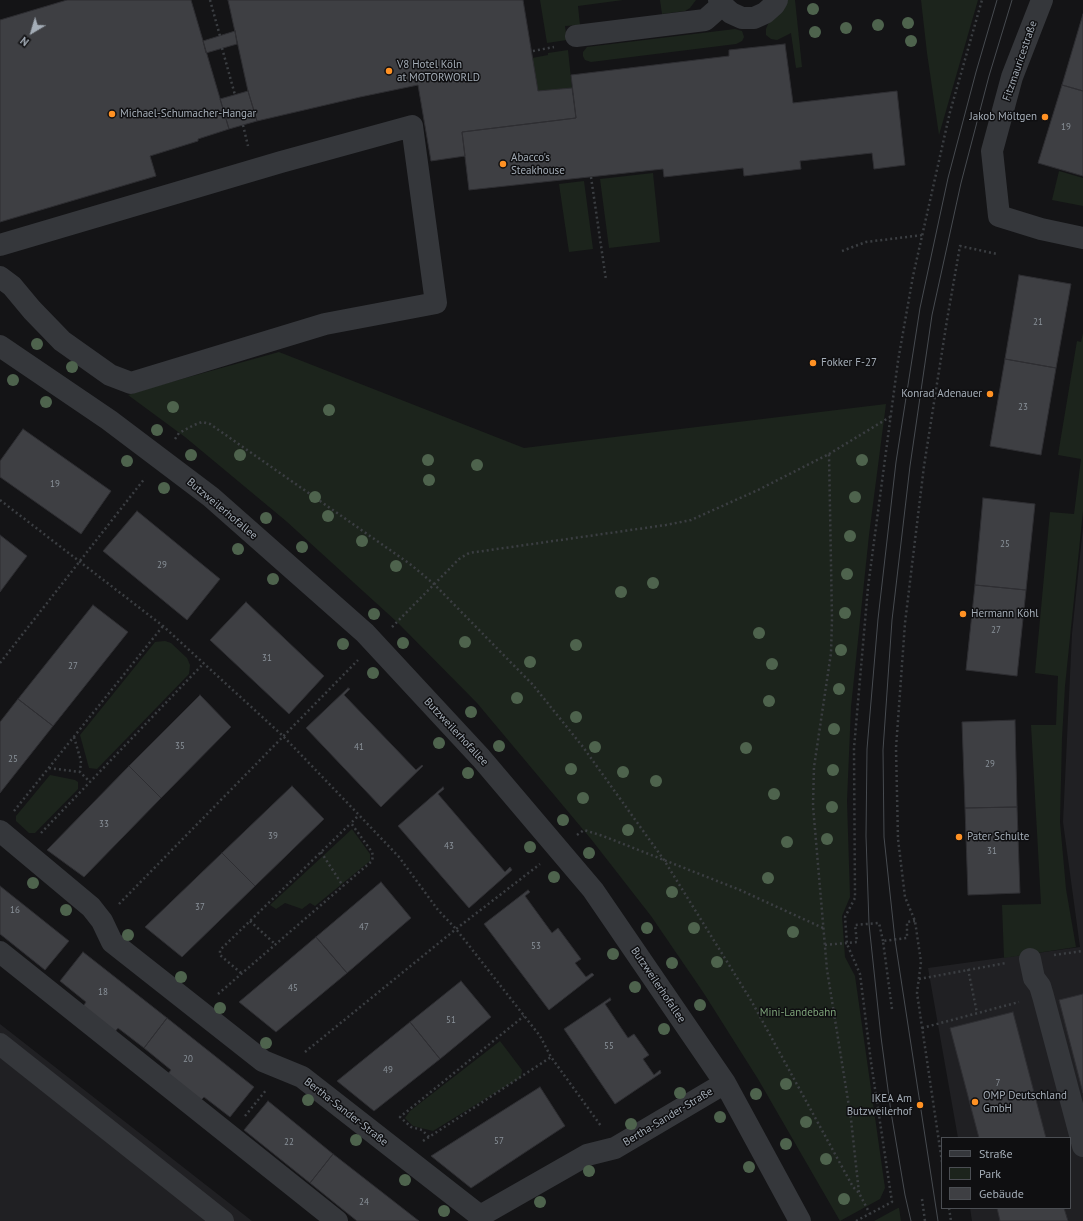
<!DOCTYPE html>
<html>
<head>
<meta charset="utf-8">
<style>
	body { margin:0 }
	#map { position:relative; width:1083px; height:1221px; overflow:hidden; background:#141416; font-family:"PT Sans",sans-serif }
	canvas { display:block }
	.legend { position:absolute; left:941px; top:1137px; width:130px; height:72px; box-sizing:border-box; background:#0f0f11; border:1px solid #4b4e53; margin:0; padding:5px 7px; list-style:none; font-size:12px; color:#a4adb7 }
	.legend li { display:flex; align-items:center; gap:8px; height:20px }
	.legend b { width:20px; border:1px solid #4b4e53 }
	.north { position:absolute; left:12px; top:12px; width:40px; height:40px; -webkit-text-stroke:3px #0f0f11; paint-order:stroke; rotate:218deg; font-size:11px; font-weight:700; line-height:16px; text-align:center; color:#a4adb7 }
	.north::after { content:''; display:block; margin:auto; width:14px; height:18px; background:#a4adb7; clip-path:polygon(50% 0,100% 100%,50% 72%,0 100%) }
</style>
</head>
<body>
<div id="map">
<canvas width="1083" height="1221"></canvas>
<ul class="legend">
<li><b style="height:5px;background:#35373b"></b>Straße</li>
<li><b style="height:11px;background:#1c241c"></b>Park</li>
<li><b style="height:11px;background:#3e3f43"></b>Gebäude</li>
</ul>
<div class="north">N</div>
</div>
<script>
const ctx = document.querySelector('canvas').getContext('2d');
ctx.lineJoin = 'round';
function fill(path, color) { ctx.fillStyle = color; ctx.fill(path, 'evenodd'); }
const poly = rows => new Path2D(rows.map(r => 'M' + r).join(''));
function trace(path, color, width, dash) { ctx.strokeStyle = color; ctx.lineWidth = width; ctx.lineCap = dash ? 'butt' : 'round'; ctx.setLineDash(dash || []); ctx.stroke(path); }
function drawText(font, color, halo, rows, align = 'center') {
  ctx.font = font + ' "PT Sans",sans-serif'; ctx.lineWidth = 3; ctx.setLineDash([]); ctx.textBaseline = 'middle'; ctx.strokeStyle = halo; ctx.fillStyle = color; for (const [text, x, y, turn = 0] of rows) {
    ctx.save(); ctx.translate(x, y); ctx.rotate((+turn || 0) * Math.PI / 180); ctx.textAlign = isNaN(turn) ? turn : align; if (halo) ctx.strokeText(text, 0, 0); ctx.fillText(text, 0, 0); ctx.restore();
  }
}
fill(poly([
	[1083,527,1083,1221,972,1221,970,1208,1070,1208,1070,1138,958,1138,928,968,1080,947,1063,822,1072,634],
	[0,1024,252,1221,0,1221]
]), '#202023');
fill(poly([
	[540,0,623,0,578,6,580,25,565,26,567,40,547,43],
	[660,0,696,0,690,8,685,11,662,14],
	[788,0,795,0,802,67,796,68,791,33,777,40,771,39,766,35,766,29,768,24,784,9],
	[921,0,978,0,939,135,927,53],
	[735,29,742,31,744,37,742,41,736,44,591,62,585,60,583,56,583,52,587,47],
	[568,50,572,88,538,91,532,58,548,55,548,53],
	[1059,171,1083,178,1083,206,1052,200],
	[653,173,660,242,609,248,600,179],
	[584,181,593,249,569,252,559,184],
	[1083,333,1083,511,1065,686,1062,738,1060,822,1066,889,1076,947,1004,958,1002,905,1041,904,1031,725,1056,725,1058,676,1035,673,1050,512,1074,514,1081,459,1058,455,1077,341,1081,342],
	[279,352,524,448,886,404,869,535,851,707,847,801,850,897,842,916,845,957,855,976,885,1188,880,1199,840,1221,758,1079,703,992,651,916,591,839,477,703,397,622,286,521,185,437,128,395,153,387],
	[165,641,171,643,187,658,190,665,189,674,97,769,89,768,80,735,155,642],
	[50,775,75,780,78,782,78,789,35,833,29,833,16,821,16,816],
	[352,829,370,854,370,861,315,906,310,903,302,909,285,903,276,909,270,905],
	[500,1041,522,1070,521,1077,433,1131,413,1126,405,1118,410,1111],
	[899,1208,901,1221,874,1221,898,1208]
]), '#1c241c');
const building = poly([
	[67,0,191,0,229,129,198,139,198,141,150,156,156,176,0,222,0,20,67,0],
	[228,0,523,0,538,91,572,88,576,118,462,132,465,156,431,161,418,85,360,97,257,121,248,91,228,0],
	[1083,14,1083,91,1062,85,1083,14],
	[235,31,237,44,206,53,203,41,235,31],
	[785,44,793,103,897,91,905,165,874,169,872,153,800,161,801,169,744,176,743,168,664,177,663,169,469,190,462,132,576,118,571,75,729,56,729,50,785,44],
	[1062,85,1083,91,1083,176,1038,163,1062,85],
	[248,91,257,121,229,129,220,99,248,91],
	[1019,275,1071,284,1056,368,1005,359,1019,275],
	[1005,359,1056,368,1041,455,990,446,1005,359],
	[23,429,111,491,81,534,0,477,0,461,23,429],
	[983,498,1035,504,1026,590,975,585,983,498],
	[137,511,220,579,187,620,103,551,137,511],
	[0,535,27,556,0,592,0,535],
	[975,585,1026,590,1017,676,966,670,975,585],
	[246,602,324,676,289,714,210,640,246,602],
	[93,605,128,632,53,726,18,699,93,605],
	[348,688,350,689,344,695,416,770,422,765,423,766,381,807,306,728,348,688],
	[200,695,231,727,161,798,129,766,200,695],
	[18,699,53,726,0,793,0,722,18,699],
	[1015,720,1017,807,965,808,962,722,1015,720],
	[129,766,161,798,84,877,47,850,129,766],
	[292,786,324,819,255,886,222,853,292,786],
	[443,787,444,789,438,794,505,872,510,867,512,870,469,908,398,826,443,787],
	[1017,807,1020,893,968,895,965,808,1017,807],
	[222,853,255,886,182,957,145,927,222,853],
	[381,882,411,918,347,973,316,937,381,882],
	[0,886,69,941,45,970,0,934,0,886],
	[528,890,530,892,525,896,552,933,558,928,581,959,575,963,586,977,592,973,594,975,549,1010,484,924,528,890],
	[316,937,347,973,276,1032,239,1002,316,937],
	[83,952,167,1018,144,1048,118,1028,114,1033,82,1008,86,1002,60,981,83,952],
	[461,981,491,1017,440,1059,410,1022,461,981],
	[1083,994,1083,1093,1059,1000,1083,994],
	[610,998,611,1000,605,1004,628,1038,634,1034,649,1055,643,1059,654,1075,660,1070,661,1073,615,1104,564,1029,610,998],
	[1013,1012,1046,1138,979,1138,950,1028,1013,1012],
	[167,1018,254,1087,230,1117,204,1097,200,1101,167,1075,171,1070,144,1048,167,1018],
	[410,1022,440,1059,374,1111,337,1081,410,1022],
	[540,1087,565,1126,471,1188,431,1156,540,1087],
	[268,1101,333,1154,310,1183,244,1130,268,1101],
	[333,1154,419,1221,357,1221,310,1183,333,1154],
	[997,1208,1064,1208,1068,1221,1000,1221,997,1208]
]);
fill(building, '#3e3f43');
trace(building, '#2e2e32', 1);
trace(poly([
	[210,0,220,36],
	[222,48,235,95],
	[533,51,554,47],
	[243,125,248,146],
	[591,177,606,280],
	[842,251,866,242,923,235],
	[175,439,179,433,194,425,202,422,210,424,410,564,434,584,533,685,583,747,664,860,752,1002,853,1187,859,1193],
	[829,454,890,417],
	[0,500,163,626,283,736,359,815,399,857,438,910,456,929,540,1036,551,1057,601,1126],
	[392,627,459,559,469,553,666,525,691,520,758,490,829,454,832,619,831,653,814,767,813,806,827,970,851,1119,859,1193,870,1214],
	[0,663,145,478],
	[74,737,81,761,80,772],
	[49,768,80,772,90,782],
	[14,811,163,626],
	[41,833,204,663],
	[577,835,584,830,603,836,740,890,823,928],
	[321,852,343,886],
	[119,904,358,660],
	[250,921,275,944],
	[825,945,857,942,855,925,879,923,883,941],
	[1054,955,1083,951],
	[968,969,977,1013],
	[241,973,220,955,220,950,351,823],
	[919,979,1006,963],
	[218,994,372,861,373,856,372,852,351,823,359,815],
	[892,1009,883,941,907,938,907,922,915,921],
	[922,1028,1019,1002],
	[305,1052,456,929,540,864],
	[245,1116,267,1089],
	[429,1137,422,1130,411,1127,400,1117,524,1016],
	[423,1141,551,1057],
	[942,1162,917,993,921,962,915,921,905,897,898,839,896,748,905,623,924,466,947,320,960,246,997,254],
	[922,1199,925,1221],
	[949,1208,951,1221],
	[856,1221,892,1202,871,1062,860,974,847,944,845,917,855,898,854,748,868,587,898,361,913,276,950,112,982,0]
]), '#3b3e42', 2.5, [2, 3]);
trace(poly([
	[719,0,722,5,731,13,742,18,754,18,765,13,774,5,777,0],
	[1042,0,1012,77,992,151,999,216,1041,229,1083,238],
	[576,36,705,20,722,5],
	[0,245,281,162,412,126,436,303,325,324,131,383,110,375,62,341,32,310,12,286,0,277],
	[0,346,109,420,211,497,365,633,481,758,593,890,725,1083,800,1221],
	[0,831,91,907,102,921,112,942,263,1061,302,1077,480,1216,587,1155,615,1148,725,1083],
	[0,952,337,1221],
	[1030,959,1034,978,1040,986,1043,996,1083,1146],
	[0,1044,223,1221]
]), '#35373b', 22);
trace(poly([
	[911,1221,905,1195,891,1112,881,1037,869,924,866,836,867,749,878,619,896,462,920,308,948,178,976,72,997,0],
	[938,1221,895,940,884,837,883,750,892,620,910,466,932,315,961,183,989,76,1012,0]
]), '#474b50', 1);
ctx.fillStyle = '#4e634d';
for (const [x, y] of [
	[813,9],
	[908,23],
	[878,25],
	[846,28],
	[815,32],
	[911,41],
	[37,344],
	[72,367],
	[13,380],
	[46,402],
	[173,407],
	[329,410],
	[157,430],
	[191,455],
	[240,455],
	[428,460],
	[862,460],
	[127,461],
	[477,465],
	[429,480],
	[164,488],
	[315,497],
	[855,497],
	[328,516],
	[266,518],
	[850,536],
	[362,541],
	[302,547],
	[238,549],
	[396,566],
	[847,574],
	[273,579],
	[653,583],
	[621,592],
	[845,613],
	[374,614],
	[759,633],
	[465,642],
	[403,643],
	[343,644],
	[576,645],
	[841,650],
	[530,662],
	[772,664],
	[373,673],
	[839,689],
	[517,698],
	[769,701],
	[471,712],
	[576,717],
	[834,729],
	[439,743],
	[499,746],
	[595,747],
	[746,748],
	[571,769],
	[833,770],
	[623,772],
	[468,773],
	[656,781],
	[774,794],
	[583,798],
	[832,807],
	[563,820],
	[628,830],
	[827,839],
	[787,842],
	[530,847],
	[589,853],
	[554,877],
	[768,878],
	[33,883],
	[672,892],
	[66,910],
	[647,928],
	[694,928],
	[793,932],
	[128,935],
	[613,954],
	[717,962],
	[672,963],
	[181,977],
	[635,987],
	[700,1005],
	[220,1008],
	[664,1029],
	[266,1043],
	[786,1084],
	[680,1093],
	[756,1094],
	[308,1100],
	[720,1117],
	[806,1122],
	[631,1124],
	[356,1140],
	[786,1144],
	[826,1159],
	[749,1167],
	[589,1171],
	[405,1180],
	[844,1199],
	[540,1202],
	[444,1211]
]) { ctx.beginPath(); ctx.arc(x, y, 6, 0, 2 * Math.PI); ctx.fill(); }
for (const [x, y, r, color] of [
	[389,71,4,"#ff9123"],
	[112,114,4,"#ff9123"],
	[1045,117,4,"#ff9123"],
	[503,164,4,"#ff9123"],
	[813,363,4,"#ff9123"],
	[990,394,4,"#ff9123"],
	[963,614,4,"#ff9123"],
	[959,837,4,"#ff9123"],
	[975,1102,4,"#ff9123"],
	[920,1105,4,"#ff9123"]
]) { const dot = new Path2D(); dot.arc(x, y, r, 0, 2 * Math.PI); ctx.fillStyle = color; ctx.fill(dot); trace(dot, '#0f0f11', 1.5); }
drawText('9px', '#8a929a', null, [
	["19",1066,127],
	["21",1038,322],
	["23",1023,407],
	["19",55,484],
	["25",1005,544],
	["29",162,565],
	["27",996,630],
	["31",267,658],
	["27",73,666],
	["35",180,746],
	["41",359,747],
	["25",13,759],
	["29",990,764],
	["33",104,824],
	["39",273,836],
	["43",449,846],
	["31",992,851],
	["37",200,907],
	["16",15,910],
	["47",364,927],
	["53",536,946],
	["45",293,988],
	["18",103,992],
	["51",451,1020],
	["55",609,1046],
	["20",188,1059],
	["49",388,1070],
	["7",998,1083],
	["57",499,1141],
	["22",289,1142],
	["24",364,1202]
]);
drawText('11px', '#a4adb7', '#0f0f11', [
	["Fitzmauricestraße",1020,61,-71],
	["Butzweilerhofallee",222,509,40],
	["Butzweilerhofallee",456,732,47],
	["Butzweilerhofallee",658,985,56],
	["Bertha-Sander-Straße",346,1112,38],
	["Bertha-Sander-Straße",668,1117,-31]
]);
drawText('11px', '#a4adb7', '#0f0f11', [
	["V8 Hotel Köln",397,65],
	["at MOTORWORLD",397,78],
	["Michael-Schumacher-Hangar",120,114],
	["Jakob Möltgen",1037,117,"right"],
	["Abacco's",511,158],
	["Steakhouse",511,171],
	["Fokker F-27",821,363],
	["Konrad Adenauer",982,394,"right"],
	["Hermann Köhl",971,614],
	["Pater Schulte",967,837],
	["OMP Deutschland",983,1096],
	["GmbH",983,1109],
	["IKEA Am",912,1099,"right"],
	["Butzweilerhof",912,1112,"right"]
], 'left');
drawText('11px', '#7ea47a', '#0f0f11', [
	["Mini-Landebahn",798,1013]
]);
</script>
</body>
</html>
